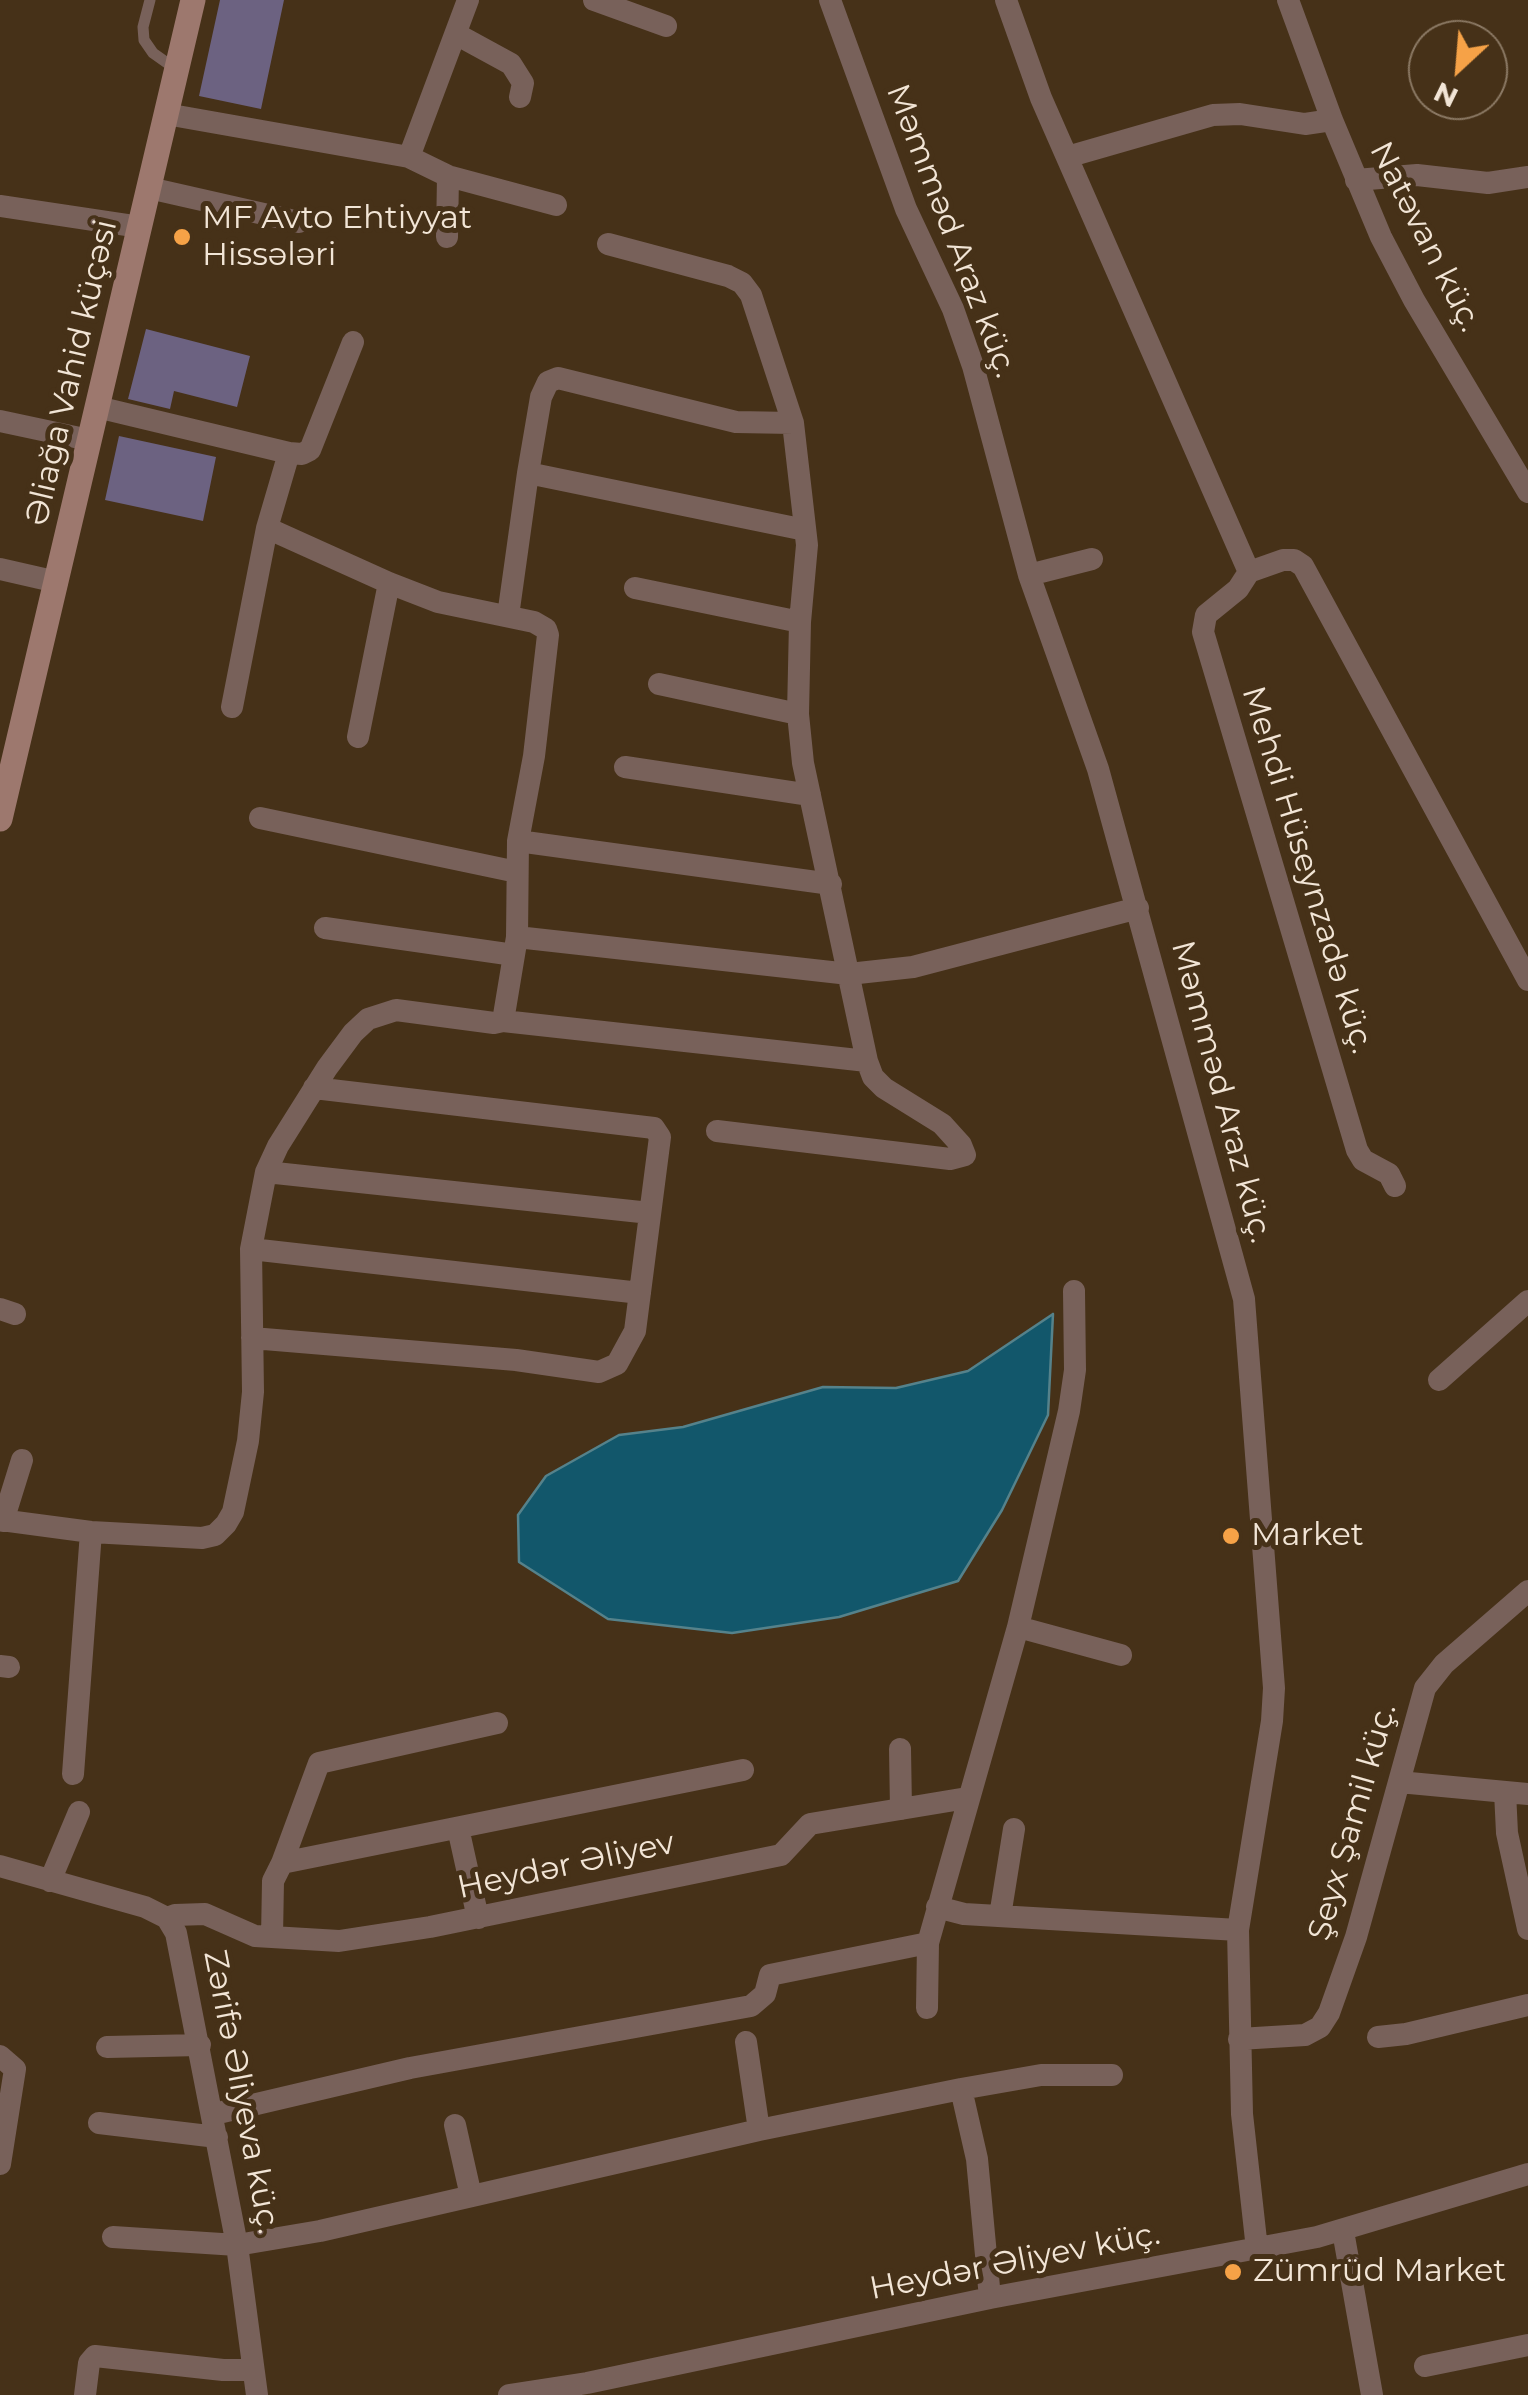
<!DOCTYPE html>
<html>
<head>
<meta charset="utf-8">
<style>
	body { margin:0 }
	#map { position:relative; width:1528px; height:2395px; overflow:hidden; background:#463118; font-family:Montserrat,sans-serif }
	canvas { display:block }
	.north { position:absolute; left:1408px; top:20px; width:100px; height:100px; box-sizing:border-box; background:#463118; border:2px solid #8b7964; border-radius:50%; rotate:206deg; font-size:28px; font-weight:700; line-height:40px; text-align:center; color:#f2e5d6 }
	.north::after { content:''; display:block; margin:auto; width:35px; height:45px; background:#f6a247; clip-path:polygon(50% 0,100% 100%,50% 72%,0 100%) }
</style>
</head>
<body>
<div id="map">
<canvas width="1528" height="2395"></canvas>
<div class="north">N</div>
</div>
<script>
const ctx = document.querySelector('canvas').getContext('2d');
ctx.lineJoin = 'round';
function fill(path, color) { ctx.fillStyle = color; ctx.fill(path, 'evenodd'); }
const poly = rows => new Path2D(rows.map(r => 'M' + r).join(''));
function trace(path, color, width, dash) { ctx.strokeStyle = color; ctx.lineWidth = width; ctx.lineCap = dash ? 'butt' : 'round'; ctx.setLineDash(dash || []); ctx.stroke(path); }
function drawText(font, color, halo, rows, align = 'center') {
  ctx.font = font + ' Montserrat,sans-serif'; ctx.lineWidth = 10; ctx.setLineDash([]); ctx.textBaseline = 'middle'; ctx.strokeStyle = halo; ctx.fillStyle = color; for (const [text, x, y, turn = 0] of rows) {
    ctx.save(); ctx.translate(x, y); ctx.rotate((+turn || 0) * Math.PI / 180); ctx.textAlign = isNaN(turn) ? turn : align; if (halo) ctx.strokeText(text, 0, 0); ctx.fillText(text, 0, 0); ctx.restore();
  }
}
const water = poly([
	[1053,1314,1048,1415,1002,1510,958,1581,839,1617,732,1633,608,1619,519,1562,518,1515,546,1476,619,1435,683,1427,823,1387,896,1388,968,1371,1053,1314]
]);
fill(water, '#12576b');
trace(water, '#55828b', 2.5);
fill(poly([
	[220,0,284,0,261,109,199,96],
	[146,329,250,356,237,407,174,391,170,409,128,399],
	[119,436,216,457,203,521,105,500]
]), '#6c6281');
trace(poly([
	[150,0,143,27,144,40,153,53,177,70]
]), '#78615a', 11);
trace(poly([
	[594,0,666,26],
	[830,0,906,209,953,309,973,366,1029,575,1098,769,1244,1299,1274,1688,1272,1721,1238,1930,1242,2114,1257,2249],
	[1006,0,1041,98,1249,572,1283,560,1294,560,1303,566,1528,980],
	[1288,0,1332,120,1381,237,1414,300,1528,492],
	[456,34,511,64,523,83,520,97],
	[166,114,409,157,468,0],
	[409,157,448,176,556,205],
	[1067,157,1213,115,1240,114,1305,124,1332,120],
	[1356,180,1417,175,1488,183,1528,177],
	[149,188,299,222],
	[0,206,140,227],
	[447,237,448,176],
	[608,244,728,276,742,283,751,295,793,423,807,545,800,622,798,714,803,763,867,1061,873,1077,884,1088,942,1124,961,1145,965,1155,950,1159,717,1131],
	[0,421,89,440],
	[289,453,302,454,310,450,353,342],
	[528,473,805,530],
	[0,569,57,582],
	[1249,572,1238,589,1206,615,1203,632,1357,1150,1363,1160,1389,1174,1395,1186],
	[1029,575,1092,559],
	[635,588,800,622],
	[508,616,528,473,541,397,548,382,558,378,736,422,793,423],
	[659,684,798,714],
	[232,707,267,528],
	[358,737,389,583],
	[625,767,810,795],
	[260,818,517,872],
	[518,841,831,884],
	[325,928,514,955],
	[517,937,849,974,913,967,1138,908],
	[503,1021,867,1061],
	[266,1172,650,1213],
	[251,1249,640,1293],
	[0,1309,15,1314],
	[252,1338,516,1360,599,1372,617,1364,635,1331,660,1137,654,1128,314,1088],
	[1439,1380,1528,1301],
	[0,1520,91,1532,202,1538,215,1535,226,1524,233,1512,248,1441,253,1392,251,1249,266,1172,278,1146,327,1068,353,1033,368,1019,396,1010,494,1023,503,1021,517,937,518,841,534,756,548,635,546,629,534,622,438,602,389,583,267,528,289,453,97,407],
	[3,1521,22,1460],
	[1018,1627,1121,1655],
	[0,1666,9,1667],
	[900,1749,901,1809],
	[73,1774,91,1532],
	[1399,1782,1528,1794],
	[1505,1792,1507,1833,1528,1929],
	[458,1828,478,1918],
	[282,1863,319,1763,497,1723],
	[0,1866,145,1907,167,1918,176,1933,237,2245,257,2395],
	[50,1881,79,1812],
	[937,1907,964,1914,1238,1930],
	[1000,1916,1014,1829],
	[167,1918,175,1915,205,1914,255,1936,339,1941,430,1927,781,1855,810,1824,967,1798],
	[272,1937,273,1881,282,1863,743,1770],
	[927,2008,928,1943,1018,1627,1069,1411,1075,1370,1074,1291],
	[1378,2037,1406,2034,1528,2005],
	[1239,2039,1305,2035,1320,2027,1329,2013,1356,1937,1425,1688,1444,1664,1528,1591],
	[746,2042,759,2130],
	[107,2047,200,2045],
	[0,2056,15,2069,0,2164],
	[961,2089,977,2159,990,2298],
	[214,2114,410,2068,751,2006,765,1994,770,1975,928,1943],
	[99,2123,217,2137],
	[455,2125,471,2196],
	[1343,2231,1372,2395],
	[113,2237,237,2245,320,2231,759,2130,961,2089,1041,2075,1112,2075],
	[1425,2366,1528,2345],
	[85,2395,89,2363,95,2356,223,2370,253,2370],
	[509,2395,587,2383,990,2298,1317,2237,1528,2174]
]), '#78615a', 22);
trace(poly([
	[0,819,193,0]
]), '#9d786e', 25);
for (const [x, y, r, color] of [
	[182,237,10,"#f6a247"],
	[1231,1536,10,"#f6a247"],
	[1233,2272,10,"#f6a247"]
]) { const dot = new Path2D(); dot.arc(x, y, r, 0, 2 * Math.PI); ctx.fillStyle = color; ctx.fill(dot); trace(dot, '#463118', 4); }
drawText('32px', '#f2e5d6', '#463118', [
	["MF Avto Ehtiyyat",202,219],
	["Hissələri",202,256],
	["Market",1251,1536],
	["Zümrüd Market",1253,2272]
], 'left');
drawText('32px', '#f2e5d6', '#463118', [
	["Məmməd Araz küç.",951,231,69],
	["Natəvan küç.",1425,237,63],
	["Əliağa Vahid küçəsi",72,373,-77],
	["Mehdi Hüseynzadə küç.",1307,870,73],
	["Məmməd Araz küç.",1221,1092,75],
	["Şeyx Şamil küç.",1353,1822,-74],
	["Heydər Əliyev",566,1866,-12],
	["Zərifə Əliyeva küç.",241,2092,79],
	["Heydər Əliyev küç.",1015,2262,-11]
]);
</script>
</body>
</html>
